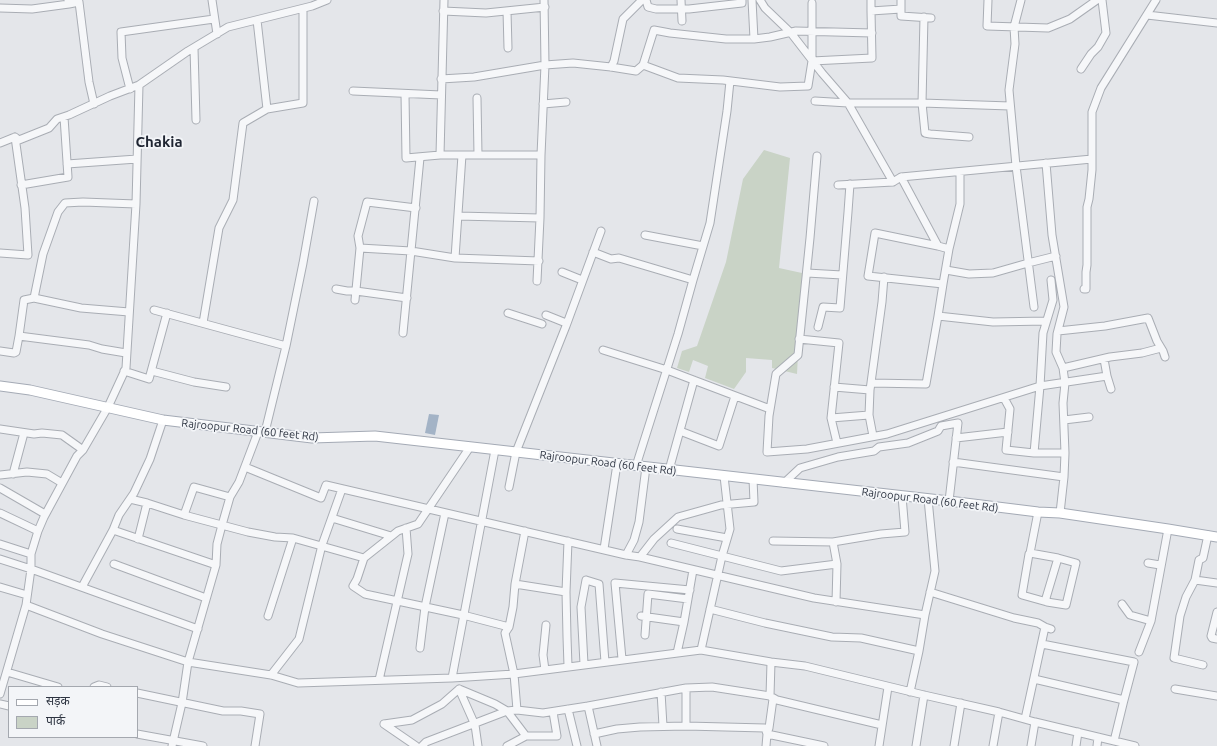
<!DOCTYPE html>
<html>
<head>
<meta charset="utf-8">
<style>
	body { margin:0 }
	#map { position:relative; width:1217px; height:746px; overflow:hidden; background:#e4e6ea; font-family:Ubuntu,"Noto Sans Devanagari",sans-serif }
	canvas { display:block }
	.legend { position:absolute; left:8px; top:686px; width:130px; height:52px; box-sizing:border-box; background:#f3f5f8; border:1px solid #a4a8af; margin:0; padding:5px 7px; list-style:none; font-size:12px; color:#2d3441 }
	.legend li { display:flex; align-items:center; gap:8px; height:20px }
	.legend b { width:20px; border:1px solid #a4a8af }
</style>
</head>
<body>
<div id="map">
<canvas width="1217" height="746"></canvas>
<ul class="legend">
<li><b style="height:5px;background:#fff"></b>सड़क</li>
<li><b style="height:11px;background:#c9d3c6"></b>पार्क</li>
</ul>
</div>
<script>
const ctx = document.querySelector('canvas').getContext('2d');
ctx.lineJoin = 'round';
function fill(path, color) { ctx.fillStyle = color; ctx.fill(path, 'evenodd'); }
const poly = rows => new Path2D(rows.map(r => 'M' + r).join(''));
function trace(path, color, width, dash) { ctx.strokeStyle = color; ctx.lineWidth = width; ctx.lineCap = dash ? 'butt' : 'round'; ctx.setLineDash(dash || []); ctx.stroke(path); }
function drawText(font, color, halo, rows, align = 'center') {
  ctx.font = font + ' Ubuntu,sans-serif'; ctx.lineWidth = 3.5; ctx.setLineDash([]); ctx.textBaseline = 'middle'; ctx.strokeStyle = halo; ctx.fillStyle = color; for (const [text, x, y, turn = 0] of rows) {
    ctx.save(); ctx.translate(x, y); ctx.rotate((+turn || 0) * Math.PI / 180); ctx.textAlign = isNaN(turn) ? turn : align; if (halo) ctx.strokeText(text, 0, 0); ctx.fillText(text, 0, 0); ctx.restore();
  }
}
fill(poly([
	[764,150,790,158,779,268,802,273,797,374,772,368,772,360,746,358,746,372,734,389,705,378,708,366,693,360,689,372,677,368,682,351,697,346,726,262,743,179]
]), '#c9d3c6');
fill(poly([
	[429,414,439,415,435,435,425,433]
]), '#a3b3c6');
const minor = poly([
	[68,0,69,4,79,2,89,82,94,104],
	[212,0,217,34],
	[646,0,648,7,656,9,689,9,742,3,742,0],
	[681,0,682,21],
	[752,0,754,39],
	[760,0,765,8,791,33,822,73,848,103,893,182],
	[901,0,901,16,931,18],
	[988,0,987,26,1048,28,1070,19,1097,0],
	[1021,0,1014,27,1015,44,1009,90,1016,166,1034,307],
	[0,8,32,9,69,4],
	[443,11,486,13,545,7],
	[507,11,508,48],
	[871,11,871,0],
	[1147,15,1217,23],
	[924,17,922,103,925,133,930,134,969,137],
	[257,20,267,109,303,103,303,9],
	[194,48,196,120],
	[812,61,872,58,871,11,901,9],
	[643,65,678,78,723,80,780,87,808,86,812,61,812,3],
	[611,67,614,61,623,19,642,0],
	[1081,69,1091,54,1098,47,1106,33,1102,0],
	[441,79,474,77,545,65,573,63,611,67,636,71,643,65,654,30,670,33,726,39,754,39,770,37,796,31,872,33],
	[130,89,122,58,121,32,214,19],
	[353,91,441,95],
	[405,94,406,158,440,155,541,155],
	[477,98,478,155],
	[815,101,848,103,922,103,1010,106],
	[543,104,566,102],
	[0,143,15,137,19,140,49,128,57,119,69,115,110,96,139,85],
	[440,155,444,0],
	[817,156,810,238,798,355,776,374,769,416,767,452,807,449,887,434,1040,386,1107,376],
	[67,164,137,159],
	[901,177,938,246,875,233,868,276,943,284,949,249],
	[21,185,68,177,64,117],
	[838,185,893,182,901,177,1092,159],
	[458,216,540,218],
	[645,235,703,246],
	[938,246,949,249,960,204,960,172],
	[360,248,411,251,455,258,539,261],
	[593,252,611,259,619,258,693,280],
	[0,253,28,255,25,208,15,137],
	[455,258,462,155],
	[946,270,969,274,993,273,1028,263,1056,256],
	[562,272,582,280],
	[807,273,842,275],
	[537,281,540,218,541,155,545,65,544,0],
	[336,289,347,291,356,291,407,298],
	[1084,289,1086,289,1086,272,1087,265,1087,207,1089,199,1092,170,1092,112,1101,88,1156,0],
	[34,298,24,300,19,336,89,345,102,349,126,353],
	[355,300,360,248,358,236,367,202,416,208],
	[154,310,286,346],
	[129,312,81,308,34,298,43,254,58,212,65,203,83,202,136,204],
	[508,313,542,324],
	[546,315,566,323],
	[938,316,943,284],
	[203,323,219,228,233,200,243,123,267,109],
	[818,327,823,307,840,308,848,212,850,184],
	[1058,331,1105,326,1148,318,1157,341,1163,351,1165,357],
	[403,333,420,158],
	[799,339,839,343,831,418,837,443],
	[603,350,667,370,770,409],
	[0,351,14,353,16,352,19,336],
	[1104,359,1107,376,1111,389],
	[1063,368,1110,357,1142,353,1161,348],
	[124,371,149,379,167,313],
	[152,371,194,382,226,387],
	[871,383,926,384,938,316,993,322,1046,321],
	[834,387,870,390],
	[1004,398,1010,409,1006,450,1034,453,1065,453,1063,403,1065,383,1063,368,1056,352,1057,334,1064,307,1052,235,1046,163],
	[831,418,869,415],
	[1064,420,1089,417],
	[0,429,34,434,42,433,62,435,83,450],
	[680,431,719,446,735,396],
	[265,432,286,346,303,263,314,201],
	[873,436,869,415,870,390,882,302,884,277],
	[956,438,1008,432],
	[1034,453,1040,386,1043,333,1053,300,1051,280],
	[953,462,1064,477,1060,513],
	[636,466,678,334,693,280,710,223,727,111,730,81],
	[245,467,321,498,326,485,626,555,640,557,814,598,925,615],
	[669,470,694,380],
	[13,474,24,433],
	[0,475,27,472,47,474,62,483],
	[1064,477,1065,453],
	[784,483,800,468,838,457,874,451,879,447,908,443,938,431,941,426,958,423,949,501],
	[509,487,516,452,566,326,601,231],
	[0,488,45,514],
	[130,499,147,503],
	[0,513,38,531],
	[184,515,248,532,275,537,293,538,364,558,398,531,418,524,470,447],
	[332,518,391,536],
	[677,529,727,538],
	[113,530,216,565],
	[138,539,147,503,184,515,194,487,230,497],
	[773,541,833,542],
	[671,543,781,571,837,564],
	[0,544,31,554],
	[604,549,617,464],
	[1030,553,1058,558,1076,563,1066,605,1047,602,1022,595,1029,554,1030,553,1038,512],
	[626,555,634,540,639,522,646,467],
	[640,557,654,539,678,517,721,505,754,502,753,479],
	[364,558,357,579,353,586,365,594,463,615,509,627],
	[0,559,31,569,198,629],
	[1148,563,1160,565],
	[114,564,206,598],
	[1195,580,1217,583],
	[515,584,566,592,568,541],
	[0,587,27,595],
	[82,587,113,530,119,515,134,493,150,459,163,420],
	[566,592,567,637,568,666],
	[930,592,1014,618,1038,623,1045,627,1051,629],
	[836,602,837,564,833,542,881,534,905,532,902,496],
	[1047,602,1046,598,1058,558],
	[1122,604,1130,615,1151,621],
	[26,605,102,634,188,662,271,675,298,683,452,678,514,674,701,650,771,662,805,666,924,695,999,712,1035,722,1135,746],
	[710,609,765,623,832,637,861,638,919,651],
	[1217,612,1211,636,1212,638,1217,639],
	[268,616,293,538],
	[641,616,684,622],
	[645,635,648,594,688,599],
	[420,648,425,607,445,513],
	[701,650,722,556,730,529,724,476],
	[1139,652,1151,621,1168,529],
	[677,653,684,622,693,570],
	[622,659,615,583,690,590],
	[584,664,581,607,586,580,599,584,605,662],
	[1203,665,1174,658,1180,616,1186,597,1195,580,1199,560,1203,558,1208,535],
	[545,670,543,655,546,625],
	[7,672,58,687],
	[271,675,299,639,322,545,342,489],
	[452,678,495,450],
	[1034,679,1124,700,1134,662,1042,644],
	[379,680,408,554,406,528],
	[94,687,99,685,107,687],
	[459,689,475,725,478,746],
	[1175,689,1217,696],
	[661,692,663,726],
	[910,692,919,651,925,615,935,571,928,499],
	[137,693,223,711,241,711,260,714,255,746],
	[0,694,26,605,31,569,31,554,38,531,44,517,77,456,83,450,108,407,126,368,136,204,139,85,188,51,228,27,312,6,327,0],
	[0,704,9,706],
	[588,706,597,746],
	[568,709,577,746],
	[517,710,514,674,505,633,509,627,513,607,515,584,525,531],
	[1025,719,1045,627],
	[384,724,412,720,442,704,459,689,495,704,507,711,526,736],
	[384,724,416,746],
	[686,726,686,688],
	[137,734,203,746],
	[594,734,617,729,640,727,686,726,765,728,767,734,824,746],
	[1114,741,1124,700],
	[172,746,182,703,188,662,216,565,217,544,222,525,230,497,239,482,258,432],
	[422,746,426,742,507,711,517,710,543,713,588,706,686,688,712,687,770,696,777,700,882,725],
	[507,746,526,736,557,736,553,712],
	[766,746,767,734,769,728,773,699,770,696,771,662],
	[879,746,888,687],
	[916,746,924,695],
	[954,746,961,703],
	[993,746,999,712],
	[1031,746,1035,722],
	[1076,746,1078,732],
	[1097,746,1098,737]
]);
const major = poly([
	[0,386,30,390,163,420,312,438,375,436,949,501,1038,512,1060,513,1168,529,1217,537]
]);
trace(minor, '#a9adb4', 9);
trace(major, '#a4aab5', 11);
trace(minor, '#f6f7f9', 7);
trace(major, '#fff', 9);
drawText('11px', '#2d3441', '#f3f5f8', [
	["Rajroopur Road (60 feet Rd)",250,430,6],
	["Rajroopur Road (60 feet Rd)",608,463,7],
	["Rajroopur Road (60 feet Rd)",930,500,7]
]);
drawText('bold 15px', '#1f2532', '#f3f5f8', [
	["Chakia",159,142]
]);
</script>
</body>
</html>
